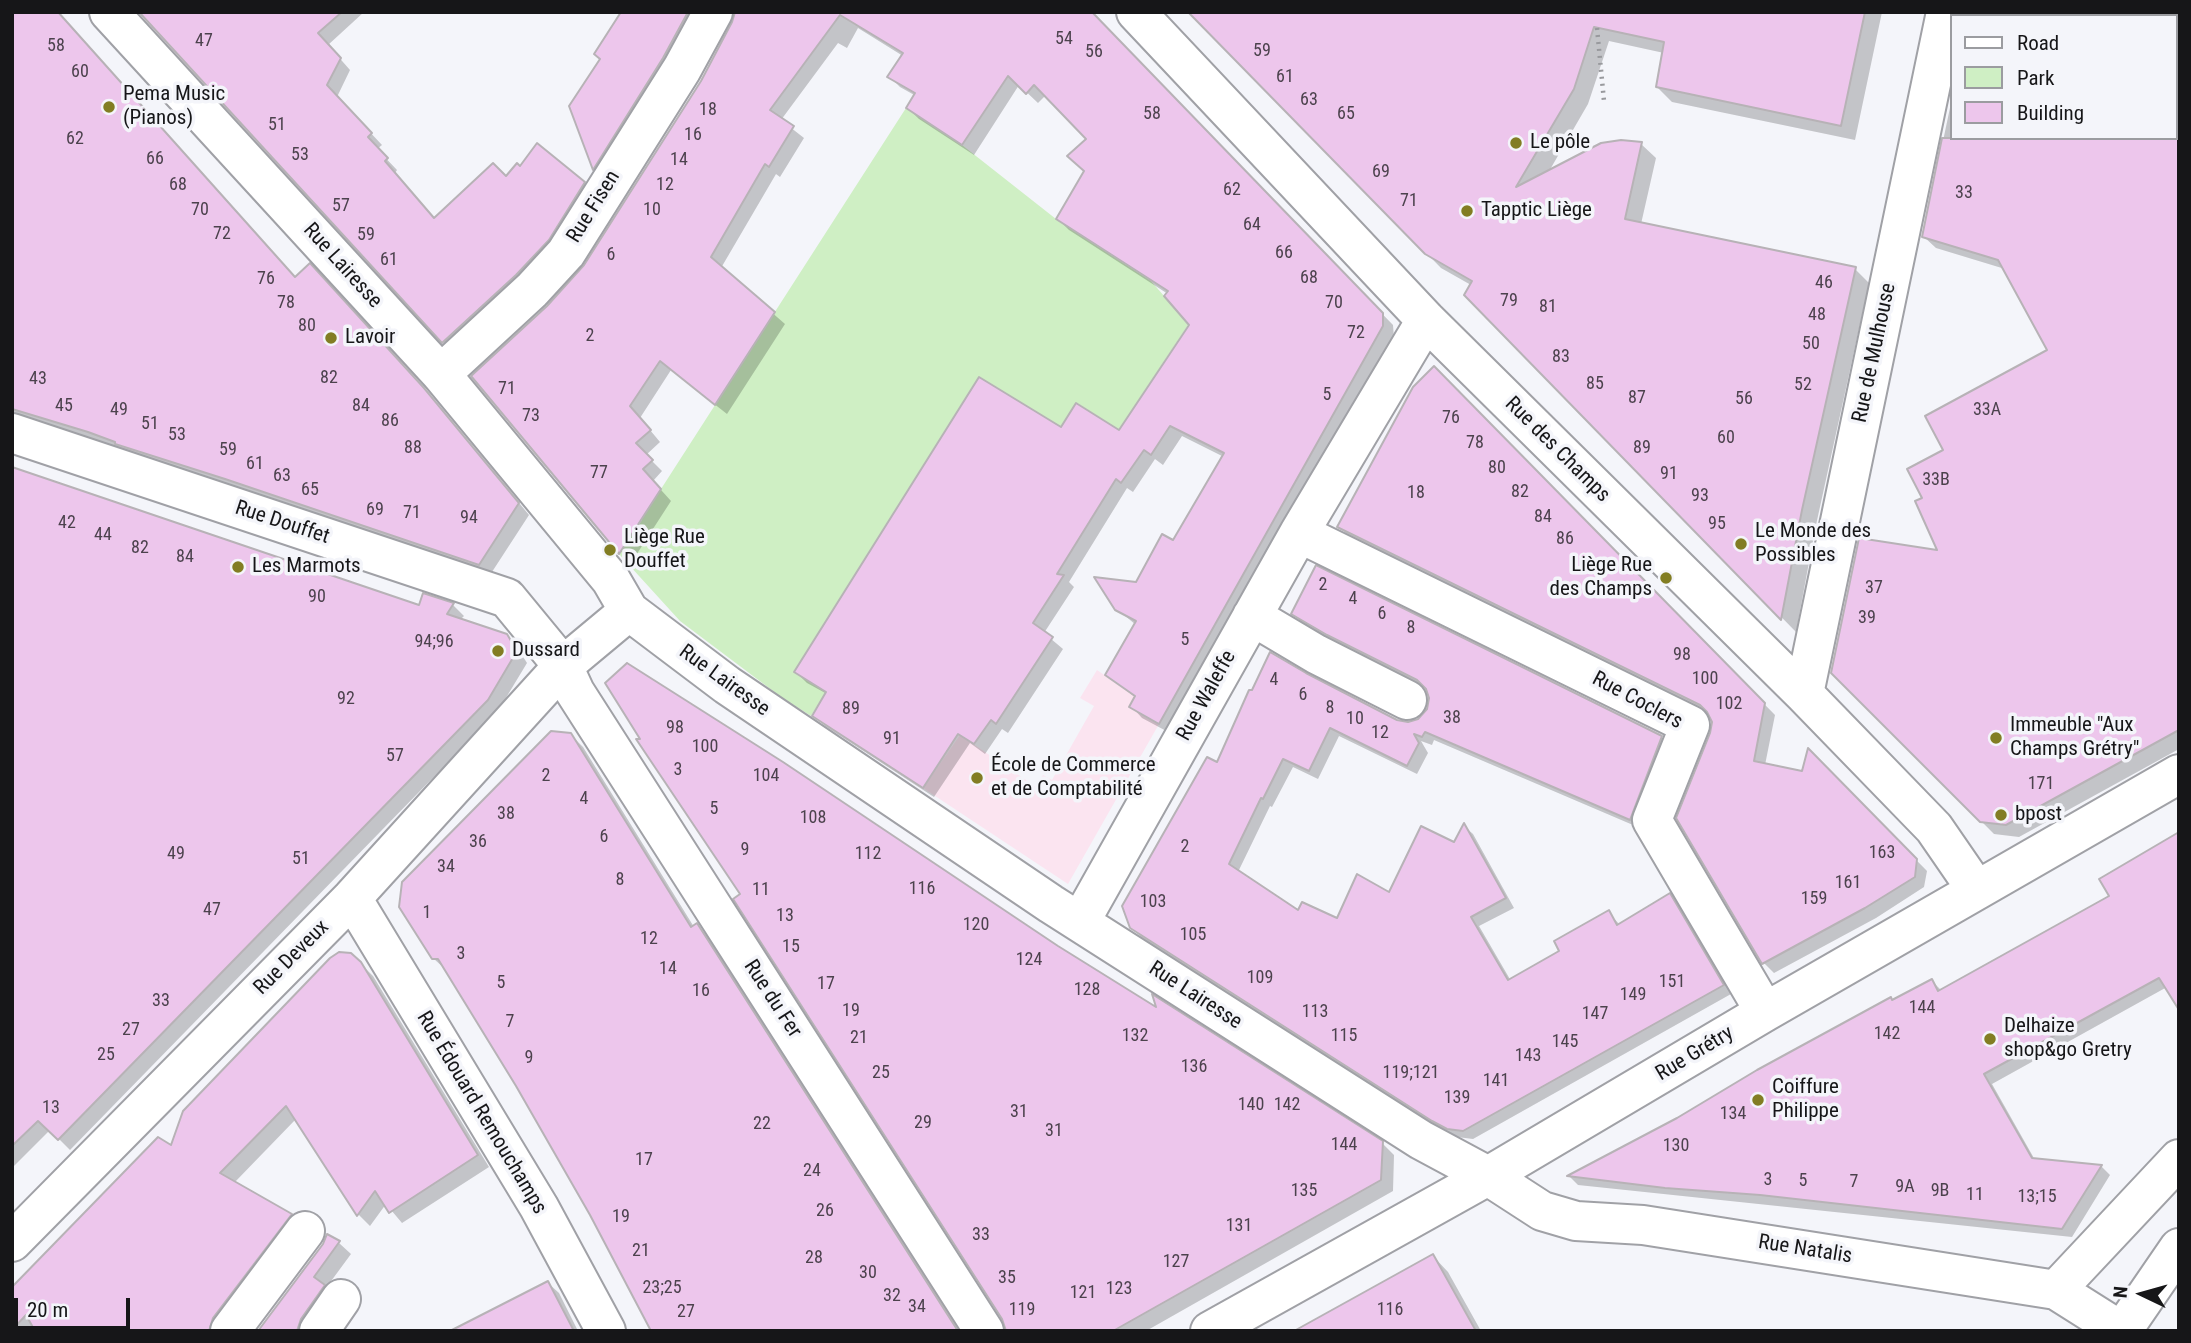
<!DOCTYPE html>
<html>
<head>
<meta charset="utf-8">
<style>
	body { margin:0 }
	#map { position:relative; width:2191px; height:1343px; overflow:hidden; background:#f4f5fa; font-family:"Roboto Condensed",sans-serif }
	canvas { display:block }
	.frame { position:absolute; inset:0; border:14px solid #161618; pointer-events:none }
	.legend { position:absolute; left:1950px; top:14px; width:228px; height:126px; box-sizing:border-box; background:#f4f5fa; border:2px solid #9b9ca0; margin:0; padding:9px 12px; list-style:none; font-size:21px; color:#161618 }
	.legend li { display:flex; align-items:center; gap:14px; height:35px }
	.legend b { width:35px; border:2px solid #9b9ca0 }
	.north { position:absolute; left:2107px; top:1259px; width:70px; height:70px; -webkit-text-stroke:5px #f4f5fa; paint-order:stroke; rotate:275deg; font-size:19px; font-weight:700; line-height:28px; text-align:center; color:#161618 }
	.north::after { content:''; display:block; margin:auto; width:24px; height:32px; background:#161618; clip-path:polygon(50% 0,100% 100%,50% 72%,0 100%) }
	.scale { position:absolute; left:14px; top:1298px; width:116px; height:32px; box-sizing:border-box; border:4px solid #161618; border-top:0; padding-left:9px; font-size:21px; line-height:24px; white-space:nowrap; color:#161618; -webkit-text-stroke:5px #f4f5fa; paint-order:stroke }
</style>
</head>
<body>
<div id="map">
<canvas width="2191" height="1343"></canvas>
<div class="frame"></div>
<ul class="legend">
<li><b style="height:9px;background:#fff"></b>Road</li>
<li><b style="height:19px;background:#cfefc4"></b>Park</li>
<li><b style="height:19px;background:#edc6ec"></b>Building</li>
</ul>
<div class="north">N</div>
<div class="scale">20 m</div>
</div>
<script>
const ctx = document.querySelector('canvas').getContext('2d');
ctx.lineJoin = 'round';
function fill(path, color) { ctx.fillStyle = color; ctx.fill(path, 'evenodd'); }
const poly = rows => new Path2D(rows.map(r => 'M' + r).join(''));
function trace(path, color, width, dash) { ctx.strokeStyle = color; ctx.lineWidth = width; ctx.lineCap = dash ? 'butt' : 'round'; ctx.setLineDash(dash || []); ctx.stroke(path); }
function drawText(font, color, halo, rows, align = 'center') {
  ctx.font = font + ' "Roboto Condensed",sans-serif'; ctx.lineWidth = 7; ctx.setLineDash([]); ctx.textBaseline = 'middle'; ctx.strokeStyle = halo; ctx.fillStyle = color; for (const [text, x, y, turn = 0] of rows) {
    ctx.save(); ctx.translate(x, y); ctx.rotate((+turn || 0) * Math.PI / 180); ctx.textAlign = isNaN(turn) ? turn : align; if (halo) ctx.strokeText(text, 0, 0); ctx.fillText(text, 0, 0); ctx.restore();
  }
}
fill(poly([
	[1097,670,1135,696,1130,707,1159,724,1068,884,923,788,960,735,1035,786,1043,775,1052,780,1094,706,1080,698]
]), '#fbe4f0');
fill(poly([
	[906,108,962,145,1056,219,1151,281,1164,296,1194,316,1119,430,1077,403,1061,427,979,377,826,692,811,716,781,697,680,621,619,554,642,520,640,517,661,489]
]), '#cfefc4');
fill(poly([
	[141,12,364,12,328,45,350,70,337,97,382,145,377,149,397,170,395,173,435,220,506,178,584,183,595,194,454,353],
	[624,12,705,12,604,179,594,169,571,107,602,60],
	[736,12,1089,12,1393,325,1394,338,1170,733,1142,718,1132,707,1136,698,1107,675,1136,625,1117,609,1174,542,1224,457,1182,436,1163,465,1155,459,1133,492,1127,488,1069,582,1074,587,1044,633,1063,649,1008,733,1002,729,985,754,970,743,934,797,825,726,814,715,827,694,807,683,796,672,1061,429,1119,432,1191,324,1168,294,1069,230,1058,219,1085,171,1089,139,1046,95,1038,103,1019,85,974,155,919,119,908,108,916,96,900,87,889,76,903,56,858,28,847,48,838,43,781,120,804,138,780,177,776,174,721,268,785,324,727,414,671,370,640,418,660,442,646,455,662,471,653,481,671,501,631,563,473,376,548,307,586,266,703,80,734,22],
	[1190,12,1882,12,1855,140,1672,102,1657,87,1664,53,1609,41,1588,104,1548,173,1641,144,1656,158,1641,224,1855,269,1869,283,1816,525,1796,632,1466,295,1471,285,1441,268],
	[2105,12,2116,12,2128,16,2104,16],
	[2175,29,2179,30,2179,749,2019,837,1994,834,1833,672,1940,552,1924,499,1945,451,2049,351,2005,269,1936,248,1923,236,1951,103,1951,138,2175,138],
	[12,159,296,278,321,277,435,401,529,515,490,575,12,414],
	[1434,368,1775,715,1765,765,1804,773,1809,751,1927,871,1924,887,1876,918,1774,973,1764,963,1712,734,1713,722,1710,715,1350,537,1339,527],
	[12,470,420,607,453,605,464,616,460,620,506,636,517,647,527,663,498,711,70,1150,50,1130,12,1168],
	[1293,613,1661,737,1670,746,1640,828,1434,740,1432,745,1421,741,1428,753,1417,774,1339,736,1318,779,1293,767,1272,807,1270,806,1238,872,1299,912,1338,920,1390,895,1455,844,1464,826,1473,834,1514,908,1479,926,1511,981,1562,952,1608,912,1620,925,1669,895,1678,904,1731,994,1473,1139,1457,1137,1443,1130,1141,937,1131,927,1218,764,1250,692,1409,724,1421,719,1428,711,1431,698,1427,689,1338,643,1302,623],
	[571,735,583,747,694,927,697,925,708,937,960,1331,652,1331,573,1180,446,970,433,958],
	[2111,897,2167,987,1992,1084,2035,1160,2101,1166,2110,1175,2072,1237,1578,1185,1570,1177,1932,981,1942,991],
	[1057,948,1382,1143,1394,1155,1393,1191,1146,1331,1007,1331],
	[360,963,373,976,489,1167,402,1223,386,1204,370,1226,359,1215,296,1119,234,1183,291,1216,303,1227,223,1331,12,1331,12,1289,172,1148],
	[328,1236,339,1243,351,1254,326,1288,312,1331,260,1331,324,1245],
	[1433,1256,1448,1272,1481,1331,1301,1331],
	[548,1283,559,1293,578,1331,469,1331]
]), '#0003');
const building = poly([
	[12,12,58,12,295,277,310,263,424,388,519,503,479,565,225,479,115,444,115,442,88,432,12,409,12,12],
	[139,12,342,12,318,33,341,58,327,85,372,133,368,137,388,158,385,161,434,218,493,163,506,176,517,163,520,166,537,143,585,182,549,240,516,275,442,343,139,12],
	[621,12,688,12,663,58,593,170,569,106,600,59,594,54,621,12],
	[735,12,1092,12,1383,313,1383,326,1159,724,1129,707,1135,696,1105,675,1136,621,1115,610,1094,577,1136,582,1162,534,1173,540,1224,453,1170,426,1151,455,1144,450,1121,483,1116,479,1057,574,1064,575,1033,623,1053,637,996,724,991,720,974,744,958,734,923,788,812,716,826,692,794,672,979,377,1061,427,1076,403,1119,430,1189,325,1164,296,1168,291,1056,219,1084,171,1067,156,1086,139,1034,85,1026,94,1008,76,962,145,906,108,915,93,887,77,903,53,840,15,770,110,794,126,769,167,765,164,711,257,775,312,715,405,660,361,630,406,651,430,636,443,653,460,643,469,661,489,619,554,471,376,547,306,584,265,701,81,732,22,735,12],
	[1188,12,1865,12,1841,126,1656,87,1664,42,1594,27,1574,89,1516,187,1601,143,1621,140,1642,142,1625,219,1856,267,1802,510,1781,620,1464,295,1472,281,1425,254,1188,12],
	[1942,138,2179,138,2179,730,2006,825,1980,822,1831,673,1859,538,1937,550,1915,501,1922,498,1907,469,1943,450,1925,416,2047,350,1998,260,1922,237,1942,138],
	[1434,366,1765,703,1754,761,1802,771,1808,748,1917,859,1915,877,1865,908,1762,964,1676,818,1710,733,1712,722,1707,712,1700,705,1337,527,1413,387,1434,366],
	[12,467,419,605,423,593,454,603,447,614,507,634,517,651,488,700,58,1140,38,1121,12,1146,12,467],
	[1316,565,1662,736,1630,820,1425,732,1422,737,1414,734,1419,743,1407,766,1330,728,1309,771,1283,759,1263,799,1261,798,1229,864,1298,910,1302,902,1337,918,1357,874,1389,892,1421,826,1454,842,1464,823,1506,898,1471,917,1508,980,1559,951,1554,941,1609,910,1617,925,1670,893,1724,985,1463,1131,1447,1129,1432,1121,1130,928,1122,906,1207,757,1217,762,1249,690,1252,690,1270,652,1306,673,1397,720,1408,722,1418,719,1427,709,1429,698,1426,689,1417,680,1327,635,1291,614,1316,565],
	[627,663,783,762,1058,946,1156,1007,1152,994,1383,1141,1381,1180,1113,1331,1006,1331,1002,1319,733,899,740,894,636,739,640,739,605,683,627,663],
	[551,731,571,733,691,927,697,923,958,1331,651,1331,590,1215,516,1086,438,959,432,959,399,907,402,882,551,731],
	[2179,832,2179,1010,2159,978,1984,1074,2032,1158,2102,1165,2062,1229,1760,1195,1665,1188,1567,1176,1677,1118,1757,1070,1891,997,1892,1000,1932,979,1938,991,2109,896,2099,879,2179,832],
	[339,952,351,953,361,962,478,1155,389,1213,375,1191,357,1216,286,1106,220,1173,292,1214,213,1318,209,1331,35,1331,26,1315,12,1330,12,1287,158,1137,171,1145,183,1111,330,958,339,952],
	[327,1234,340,1241,314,1277,325,1285,301,1319,297,1331,258,1331,323,1244,327,1234],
	[1433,1254,1476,1331,1294,1331,1350,1300,1433,1254],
	[548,1281,574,1331,450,1331,548,1281]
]);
fill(building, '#edc6ec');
trace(building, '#b7b2b6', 2);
const minor = poly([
	[109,12,441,374,611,580,629,611,727,685,1051,904,1421,1140,1488,1176,1542,1211,1576,1221,1643,1225,2056,1290,2121,1331],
	[1136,12,1426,320,1804,694,1934,828,1976,889],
	[441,374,532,290,566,253,682,69,713,12],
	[12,433,507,598,563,666,575,692,984,1331],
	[1299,533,1690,725,1652,820,1765,1012],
	[1252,616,1316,654,1407,700],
	[1804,694,1946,12],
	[352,898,539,1207,606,1331],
	[1080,922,1299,533,1426,320],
	[12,1242,352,898,563,666,629,611],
	[2056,1290,2179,1159],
	[230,1331,305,1231],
	[319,1331,341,1299],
	[1210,1331,1488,1176,1765,1012,2179,774],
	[2122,1331,2179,1248]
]);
trace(minor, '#a0a1a6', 42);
trace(poly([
	[1597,28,1604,101]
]), '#98999d', 4.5, [2, 5]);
trace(minor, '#fff', 38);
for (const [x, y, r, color] of [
	[109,107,7,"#827d23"],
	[1516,143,7,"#827d23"],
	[1467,211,7,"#827d23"],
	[331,338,7,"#827d23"],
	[1741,544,7,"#827d23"],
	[610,550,7,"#827d23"],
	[238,567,7,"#827d23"],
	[1666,578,7,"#827d23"],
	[498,651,7,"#827d23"],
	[1996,738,7,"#827d23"],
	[977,778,7,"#827d23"],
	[2001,815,7,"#827d23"],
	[1990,1039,7,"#827d23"],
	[1758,1100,7,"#827d23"]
]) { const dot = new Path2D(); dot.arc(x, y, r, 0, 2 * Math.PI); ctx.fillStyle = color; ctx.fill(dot); trace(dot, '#f4f5fa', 2.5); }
drawText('18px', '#4c424d', null, [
	["54",1064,39],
	["47",204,41],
	["58",56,46],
	["59",1262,51],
	["56",1094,52],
	["60",80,72],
	["61",1285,77],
	["63",1309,100],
	["18",708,110],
	["58",1152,114],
	["65",1346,114],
	["51",277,125],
	["16",693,135],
	["62",75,139],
	["53",300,155],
	["66",155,159],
	["14",679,160],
	["69",1381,172],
	["68",178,185],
	["12",665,185],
	["62",1232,190],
	["33",1964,193],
	["71",1409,201],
	["57",341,206],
	["70",200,210],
	["10",652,210],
	["64",1252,225],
	["72",222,234],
	["59",366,235],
	["66",1284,253],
	["6",611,255],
	["61",389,260],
	["68",1309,278],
	["76",266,279],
	["46",1824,283],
	["79",1509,301],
	["78",286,303],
	["70",1334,303],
	["81",1548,307],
	["48",1817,315],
	["80",307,326],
	["72",1356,333],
	["2",590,336],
	["50",1811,344],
	["83",1561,357],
	["82",329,378],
	["43",38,379],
	["85",1595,384],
	["52",1803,385],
	["71",507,389],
	["5",1327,395],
	["87",1637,398],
	["56",1744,399],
	["45",64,406],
	["84",361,406],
	["49",119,410],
	["33A",1987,410],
	["73",531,416],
	["76",1451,418],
	["86",390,421],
	["51",150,424],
	["53",177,435],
	["60",1726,438],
	["78",1475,443],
	["88",413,448],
	["89",1642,448],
	["59",228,450],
	["61",255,464],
	["80",1497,468],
	["77",599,473],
	["91",1669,474],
	["63",282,476],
	["33B",1936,480],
	["65",310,490],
	["82",1520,492],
	["18",1416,493],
	["93",1700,496],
	["69",375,510],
	["71",412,513],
	["84",1543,517],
	["94",469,518],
	["42",67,523],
	["95",1717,524],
	["44",103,535],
	["86",1565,539],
	["82",140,548],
	["84",185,557],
	["2",1323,585],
	["37",1874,588],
	["90",317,597],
	["4",1353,599],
	["6",1382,614],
	["39",1867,618],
	["8",1411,628],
	["5",1185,640],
	["94;96",434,642],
	["98",1682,655],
	["100",1705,679],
	["4",1274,680],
	["6",1303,695],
	["92",346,699],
	["102",1729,704],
	["8",1330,708],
	["89",851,709],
	["38",1452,718],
	["10",1355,719],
	["98",675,728],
	["12",1380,733],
	["91",892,739],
	["100",705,747],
	["57",395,756],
	["3",678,770],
	["2",546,776],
	["104",766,776],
	["171",2041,784],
	["4",584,799],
	["5",714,809],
	["38",506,814],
	["108",813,818],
	["6",604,837],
	["36",478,842],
	["2",1185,847],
	["9",745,850],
	["163",1882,853],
	["49",176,854],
	["112",868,854],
	["51",301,859],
	["34",446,867],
	["8",620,880],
	["161",1848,883],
	["116",922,889],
	["11",761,890],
	["159",1814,899],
	["103",1153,902],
	["47",212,910],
	["1",427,913],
	["13",785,916],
	["120",976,925],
	["105",1193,935],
	["12",649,939],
	["15",791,947],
	["3",461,954],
	["124",1029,960],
	["14",668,969],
	["109",1260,978],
	["151",1672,982],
	["5",501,983],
	["17",826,984],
	["128",1087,990],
	["16",701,991],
	["149",1633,995],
	["33",161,1001],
	["144",1922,1008],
	["19",851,1011],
	["113",1315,1012],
	["147",1595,1014],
	["7",510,1022],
	["27",131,1030],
	["142",1887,1034],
	["132",1135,1036],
	["115",1344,1036],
	["21",859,1038],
	["145",1565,1042],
	["25",106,1055],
	["143",1528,1056],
	["9",529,1058],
	["136",1194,1067],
	["25",881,1073],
	["119;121",1411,1073],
	["141",1496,1081],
	["139",1457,1098],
	["140",1251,1105],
	["142",1287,1105],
	["13",51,1108],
	["31",1019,1112],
	["134",1733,1114],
	["29",923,1123],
	["22",762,1124],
	["31",1054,1131],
	["144",1344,1145],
	["130",1676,1146],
	["17",644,1160],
	["24",812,1171],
	["3",1768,1180],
	["5",1803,1181],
	["7",1854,1182],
	["9A",1905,1187],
	["135",1304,1191],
	["9B",1940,1191],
	["11",1975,1195],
	["13;15",2037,1197],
	["26",825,1211],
	["19",621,1217],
	["131",1239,1226],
	["33",981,1235],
	["21",641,1251],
	["28",814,1258],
	["127",1176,1262],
	["30",868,1273],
	["35",1007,1278],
	["23;25",662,1288],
	["123",1119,1289],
	["121",1083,1293],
	["32",892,1296],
	["34",917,1307],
	["119",1022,1310],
	["116",1390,1310],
	["27",686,1312]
]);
drawText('21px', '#161618', '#f4f5fa', [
	["Pema Music",123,95],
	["(Pianos)",123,119],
	["Le pôle",1530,143],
	["Tapptic Liège",1481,211],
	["Lavoir",345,338],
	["Le Monde des",1755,532],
	["Possibles",1755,556],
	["Liège Rue",624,538],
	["Douffet",624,562],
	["Liège Rue",1652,566,"right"],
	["des Champs",1652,590,"right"],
	["Les Marmots",252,567],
	["Dussard",512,651],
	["Immeuble \"Aux",2010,726],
	["Champs Grétry\"",2010,750],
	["École de Commerce",991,766],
	["et de Comptabilité",991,790],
	["bpost",2015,815],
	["Delhaize",2004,1027],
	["shop&go Gretry",2004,1051],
	["Coiffure",1772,1088],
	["Philippe",1772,1112]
], 'left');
drawText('21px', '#161618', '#f4f5fa', [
	["Rue Fisen",594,207,-58],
	["Rue Lairesse",342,266,48],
	["Rue de Mulhouse",1875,353,-78],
	["Rue des Champs",1557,450,45],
	["Rue Douffet",282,523,18],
	["Rue Lairesse",724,681,36],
	["Rue Waleffe",1207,696,-61],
	["Rue Coclers",1637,701,28],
	["Rue Deveux",292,958,-45],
	["Rue Lairesse",1195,996,33],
	["Rue du Fer",772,999,57],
	["Rue Grétry",1695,1054,-31],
	["Rue Édouard Remouchamps",481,1113,59],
	["Rue Natalis",1805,1250,9]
]);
</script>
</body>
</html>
